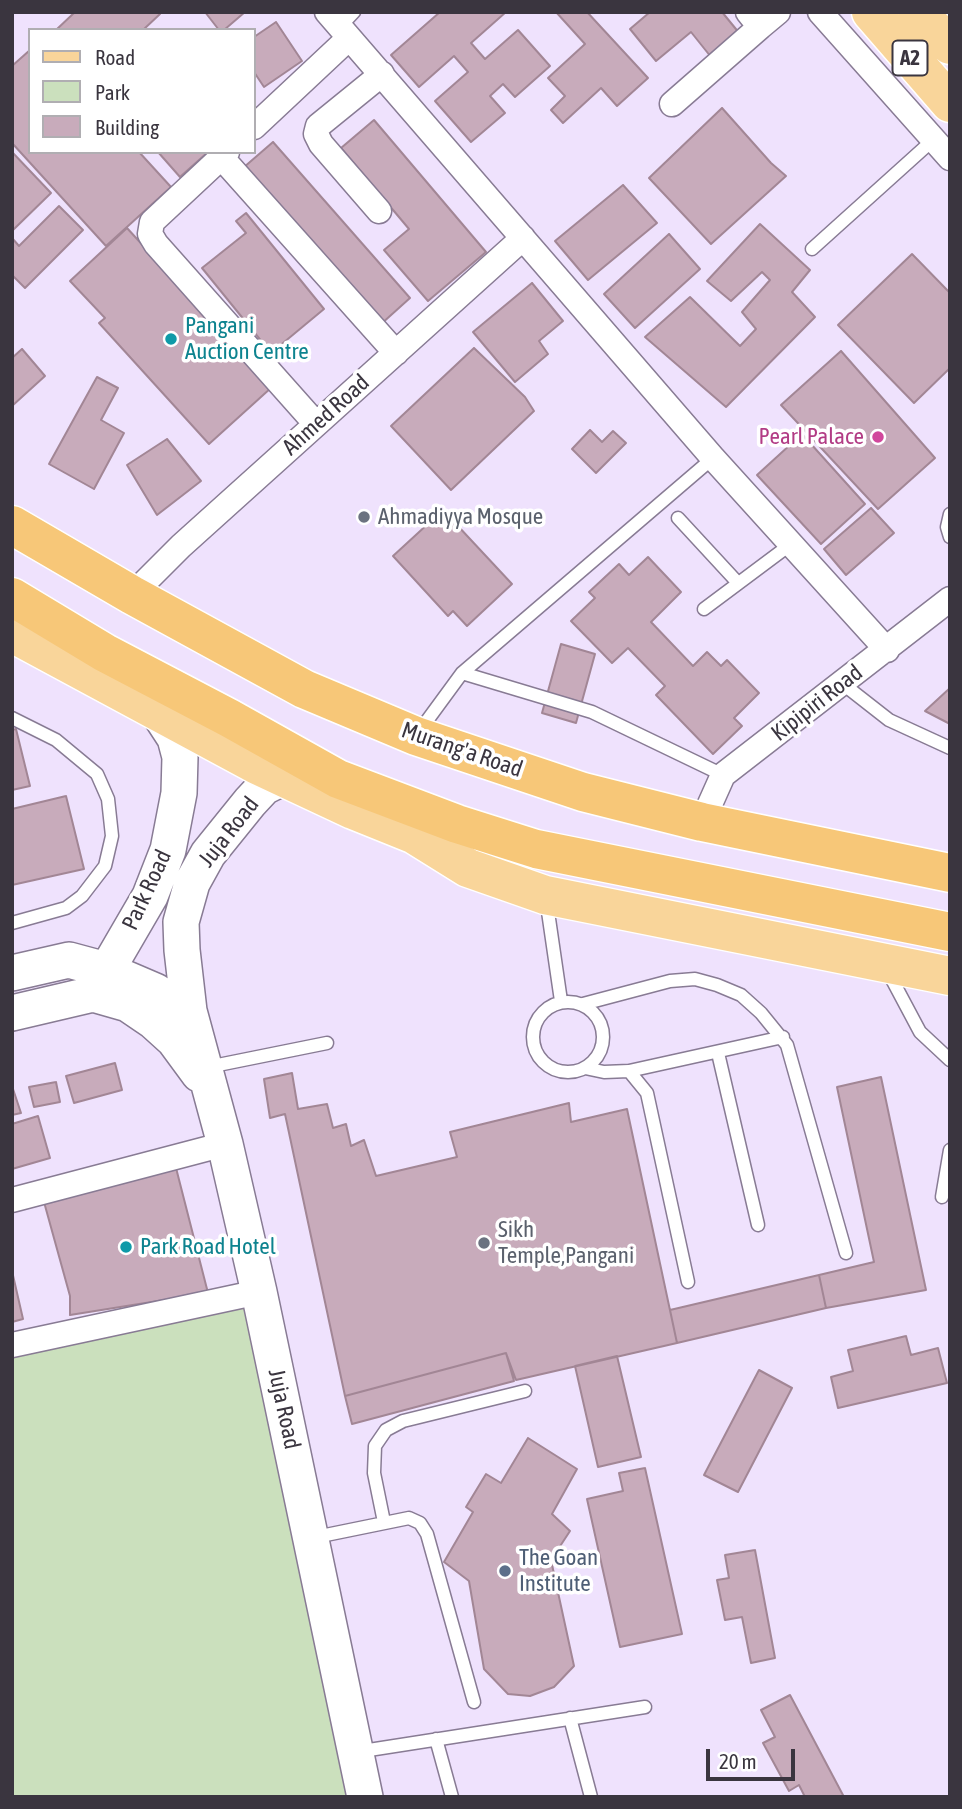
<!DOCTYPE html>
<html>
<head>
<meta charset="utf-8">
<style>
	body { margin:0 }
	#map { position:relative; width:962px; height:1809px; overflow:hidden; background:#efe2fd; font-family:"Asap Condensed",sans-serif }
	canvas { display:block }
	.frame { position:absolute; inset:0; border:14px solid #3a353f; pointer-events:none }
	.legend { position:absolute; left:28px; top:28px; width:228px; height:126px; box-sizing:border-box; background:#fff; border:2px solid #b0aeb2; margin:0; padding:9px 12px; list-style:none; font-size:21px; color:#3a353f }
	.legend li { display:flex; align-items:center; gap:14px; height:35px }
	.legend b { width:35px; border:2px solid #b0aeb2 }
	.scale { position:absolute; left:706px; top:1749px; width:89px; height:32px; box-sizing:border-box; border:4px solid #3a353f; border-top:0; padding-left:9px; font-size:21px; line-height:24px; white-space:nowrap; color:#3a353f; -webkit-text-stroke:5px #fff; paint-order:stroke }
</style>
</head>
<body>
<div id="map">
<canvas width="962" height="1809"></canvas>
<div class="frame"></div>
<ul class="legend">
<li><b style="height:9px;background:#f9d59a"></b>Road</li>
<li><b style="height:19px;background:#cbe0bd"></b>Park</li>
<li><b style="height:19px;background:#c8abbb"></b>Building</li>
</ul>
<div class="scale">20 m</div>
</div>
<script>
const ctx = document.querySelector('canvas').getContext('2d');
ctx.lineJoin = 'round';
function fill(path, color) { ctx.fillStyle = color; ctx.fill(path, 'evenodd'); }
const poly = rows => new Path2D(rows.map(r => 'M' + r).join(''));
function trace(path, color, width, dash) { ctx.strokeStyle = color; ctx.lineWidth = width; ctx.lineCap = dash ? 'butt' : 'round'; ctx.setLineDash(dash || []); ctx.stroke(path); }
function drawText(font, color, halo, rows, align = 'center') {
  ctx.font = font + ' "Asap Condensed",sans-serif'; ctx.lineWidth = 7; ctx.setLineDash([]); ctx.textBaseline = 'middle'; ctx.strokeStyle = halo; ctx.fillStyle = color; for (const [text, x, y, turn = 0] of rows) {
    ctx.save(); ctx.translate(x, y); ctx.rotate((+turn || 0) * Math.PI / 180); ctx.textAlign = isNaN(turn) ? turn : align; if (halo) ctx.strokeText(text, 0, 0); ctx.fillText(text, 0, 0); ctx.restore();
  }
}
fill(poly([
	[259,1292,366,1797,12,1797,12,1345]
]), '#cbe0bd');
const building = poly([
	[75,12,159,12,160,14,143,30,56,30,75,12],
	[205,12,245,12,224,30,219,30,205,12],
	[440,12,506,12,471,43,485,59,518,30,550,66,515,97,503,84,490,96,505,113,471,142,435,101,468,72,454,56,419,87,391,55,440,12],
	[556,12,587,12,648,78,617,106,601,88,563,123,551,110,565,96,548,78,585,44,556,12],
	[650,12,722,12,740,34,711,57,691,32,656,61,630,29,650,12],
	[276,22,302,61,264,87,254,72,254,37,276,22],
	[30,50,30,152,139,152,171,187,106,246,12,143,12,66,30,50],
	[722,108,771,163,786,176,711,244,649,178,722,108],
	[374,120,486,252,428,301,384,250,409,229,341,148,374,120],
	[273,142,410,298,380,325,243,168,273,142],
	[12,152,51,193,12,231,12,152],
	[158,152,208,152,180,177,158,152],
	[623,185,657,223,588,280,555,241,623,185],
	[59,206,83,230,25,288,12,275,12,238,19,246,59,206],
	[246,213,324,309,271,353,202,268,246,233,236,221,246,213],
	[760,224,810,270,792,292,815,317,726,407,645,337,690,297,740,346,756,329,742,312,770,280,762,272,731,301,707,281,760,224],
	[127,228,272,387,209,444,99,323,105,318,70,281,127,228],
	[669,234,700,269,635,328,604,294,669,234],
	[912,254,950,293,950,368,914,403,838,325,912,254],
	[532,283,563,321,539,341,548,354,515,382,473,332,532,283],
	[474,348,525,397,534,411,451,490,391,426,474,348],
	[22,349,45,376,12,406,12,358,22,349],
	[841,351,935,458,878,509,781,405,841,351],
	[97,377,118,388,101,420,124,433,94,489,49,464,97,377],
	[590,430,602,442,613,431,626,443,596,473,572,449,590,430],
	[802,434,865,504,821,544,757,475,802,434],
	[167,439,201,481,157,515,127,465,167,439],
	[871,508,894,533,846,575,824,549,871,508],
	[443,510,512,584,467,626,453,611,448,616,393,556,443,510],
	[648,557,681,592,651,622,693,666,707,652,721,666,727,660,759,693,734,718,742,726,713,754,656,695,665,686,628,648,612,663,571,621,595,598,589,592,619,564,629,575,648,557],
	[561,644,595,654,576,723,542,713,561,644],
	[950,688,950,724,925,711,950,688],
	[16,729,30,786,12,790,12,730,16,729],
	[66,796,84,869,12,885,12,809,66,796],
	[115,1063,122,1090,74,1103,66,1076,115,1063],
	[292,1073,298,1109,327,1104,333,1128,346,1124,351,1146,364,1140,376,1176,457,1157,450,1132,569,1103,571,1122,627,1109,677,1343,516,1380,506,1353,345,1396,285,1114,270,1118,264,1079,292,1073],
	[881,1077,926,1290,826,1308,819,1275,874,1262,837,1087,881,1077],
	[56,1082,60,1102,34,1107,29,1087,56,1082],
	[12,1086,21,1113,12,1115,12,1086],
	[38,1116,50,1158,12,1169,12,1124,38,1116],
	[175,1164,208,1293,70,1315,70,1296,44,1202,175,1164],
	[12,1271,23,1319,12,1322,12,1271],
	[819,1275,826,1308,677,1343,670,1310,819,1275],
	[906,1336,911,1355,938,1348,947,1383,838,1408,831,1377,853,1371,848,1350,906,1336],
	[506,1353,514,1381,352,1424,345,1396,506,1353],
	[617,1356,641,1457,598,1467,575,1366,617,1356],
	[759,1370,792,1388,738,1492,704,1475,759,1370],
	[528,1438,577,1469,552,1514,570,1531,551,1560,574,1666,554,1687,530,1696,508,1694,484,1669,469,1581,444,1562,473,1512,466,1507,486,1474,501,1483,528,1438],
	[645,1468,682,1634,620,1647,587,1499,623,1491,619,1473,645,1468],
	[755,1550,775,1658,751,1663,742,1617,725,1620,717,1580,729,1578,725,1555,755,1550],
	[790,1695,844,1797,805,1797,799,1785,789,1791,763,1743,775,1737,761,1710,790,1695]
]);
fill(building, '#c8abbb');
trace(building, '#a28695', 2);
const service = poly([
	[340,27,354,12],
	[812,249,933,140],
	[950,514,947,527,950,537],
	[678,518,738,583],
	[704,609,791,544],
	[462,673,592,712,723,775],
	[843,684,889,720,950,748],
	[12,718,56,740,97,774,108,799,112,836,105,866,82,896,66,908,12,923],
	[418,733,462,673,713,458],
	[546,898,561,1001],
	[887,970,920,1032,950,1060],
	'533 1037a35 35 0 1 1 70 0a35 35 0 1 1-70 0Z',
	[583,1004,670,981,695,979,717,985,741,995,761,1013,787,1045,846,1253],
	[718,1053,758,1225],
	[208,1067,327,1043],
	[585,1068,604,1072,629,1071,783,1037],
	[629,1071,647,1093,688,1282],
	[942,1197,950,1150],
	[384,1522,374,1473,375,1446,386,1430,403,1421,525,1391],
	[311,1538,409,1518,420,1523,427,1534,474,1702],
	[570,1718,591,1797],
	[436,1739,452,1797],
	[356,1752,645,1707]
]);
const minor = poly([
	[327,12,713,458,887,650],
	[820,12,950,158],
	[760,27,778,12],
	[672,104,760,27,748,12],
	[254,127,349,38],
	[227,152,152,222,150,234,156,244,316,424],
	[222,158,396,353],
	[379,211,321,144,316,134,318,126,382,74],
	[132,595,181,546,523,238],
	[702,822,723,775,950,599],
	[12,1200,225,1144],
	[12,1345,259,1292]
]);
const secondary = poly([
	[284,777,264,787,250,802,208,854,192,883,181,922,182,950,189,1011,225,1144,259,1292,365,1797],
	[12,973,69,960,106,970,155,991,171,1002,192,1024],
	[93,994,150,896,168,850,179,793,180,757,175,738,160,715],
	[12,1013,93,994,128,1004,153,1021,174,1040,199,1074]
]);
const primary = poly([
	[871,12,950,103],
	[917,12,950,45],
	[12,633,257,765,353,810,415,835,468,868,545,895,950,976]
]);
const trunk = poly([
	[12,525,132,595,304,689,416,736,583,792,702,822,950,873],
	[12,597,105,653,229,718,338,779,457,824,536,849,950,932]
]);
trace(service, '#887b94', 15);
trace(minor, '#887b94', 27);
trace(secondary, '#887b94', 38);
trace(primary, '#fff', 41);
trace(trunk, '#fff', 41);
trace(service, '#fff', 12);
trace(minor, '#fff', 24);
trace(secondary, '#fff', 35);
trace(primary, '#f9d59a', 38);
trace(trunk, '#f7c778', 38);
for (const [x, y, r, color] of [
	[171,339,7,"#0f9aa8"],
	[878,437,7,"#d1479c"],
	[364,517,7,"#6b7280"],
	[484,1243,7,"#6b7280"],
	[126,1247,7,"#0f9aa8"],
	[505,1571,7,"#5c6f8a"]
]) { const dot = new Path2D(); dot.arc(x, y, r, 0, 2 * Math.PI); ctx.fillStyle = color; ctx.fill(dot); trace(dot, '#fff', 2.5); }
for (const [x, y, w] of [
	[910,58,35]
]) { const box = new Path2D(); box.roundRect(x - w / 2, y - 17.5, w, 35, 5); ctx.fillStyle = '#fff'; ctx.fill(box); trace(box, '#3a353f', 2); }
drawText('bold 21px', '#3a353f', null, [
	["A2",910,58]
]);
drawText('23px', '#0d838f', '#fff', [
	["Pangani",185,326],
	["Auction Centre",185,352],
	["Park Road Hotel",140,1247]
], 'left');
drawText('23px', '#3a353f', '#fff', [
	["Ahmed Road",326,415,-42],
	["Kipipiri Road",817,703,-38],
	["Murang'a Road",462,750,19],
	["Juja Road",229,832,-52],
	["Park Road",147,890,-65],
	["Juja Road",284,1409,78]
]);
drawText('23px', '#b23c85', '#fff', [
	["Pearl Palace",864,437]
], 'right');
drawText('23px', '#5b616d', '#fff', [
	["Ahmadiyya Mosque",378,517],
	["Sikh",498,1230],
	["Temple,Pangani",498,1256]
], 'left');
drawText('23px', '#4e5e75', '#fff', [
	["The Goan",519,1558],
	["Institute",519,1584]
], 'left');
</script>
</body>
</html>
